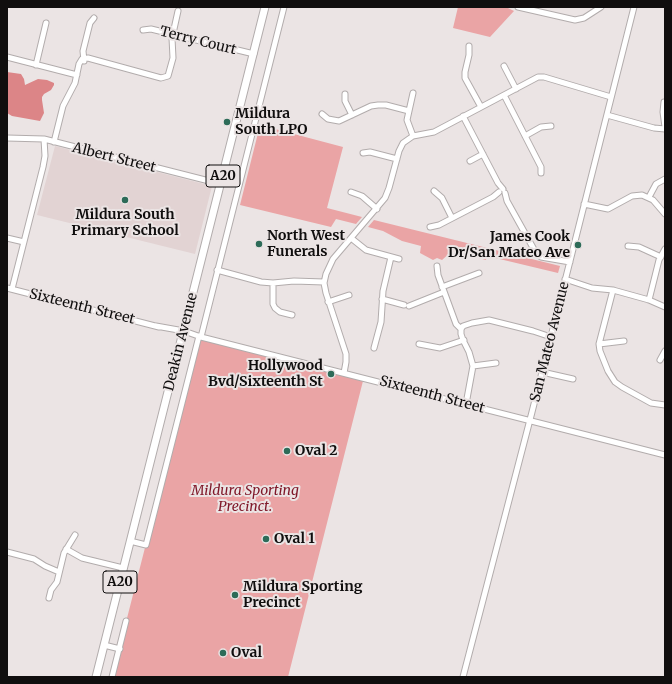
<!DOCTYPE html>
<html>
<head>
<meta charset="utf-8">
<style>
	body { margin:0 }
	#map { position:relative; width:672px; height:684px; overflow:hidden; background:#ebe4e4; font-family:Merriweather,serif }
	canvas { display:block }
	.frame { position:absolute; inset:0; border:8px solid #100e0e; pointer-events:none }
</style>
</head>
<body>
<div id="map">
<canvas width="672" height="684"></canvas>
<div class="frame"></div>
</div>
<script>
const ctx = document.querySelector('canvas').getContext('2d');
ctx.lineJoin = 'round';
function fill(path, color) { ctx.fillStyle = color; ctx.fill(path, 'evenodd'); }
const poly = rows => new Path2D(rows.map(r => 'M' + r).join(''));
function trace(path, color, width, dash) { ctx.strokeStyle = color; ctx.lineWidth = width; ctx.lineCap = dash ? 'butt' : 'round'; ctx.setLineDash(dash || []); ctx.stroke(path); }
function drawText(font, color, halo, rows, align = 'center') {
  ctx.font = font + ' Merriweather,serif'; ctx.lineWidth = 4; ctx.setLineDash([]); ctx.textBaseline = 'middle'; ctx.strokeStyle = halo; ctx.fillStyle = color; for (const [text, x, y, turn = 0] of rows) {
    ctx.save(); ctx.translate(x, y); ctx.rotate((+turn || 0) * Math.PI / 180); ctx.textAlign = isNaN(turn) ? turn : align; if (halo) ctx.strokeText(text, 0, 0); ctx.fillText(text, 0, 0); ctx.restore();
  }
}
fill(poly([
	[55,146,212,186,195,254,37,215]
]), '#e2d3d3');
fill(poly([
	[458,7,506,7,514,11,490,37,453,28],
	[260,125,343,147,327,208,362,217,356,224,336,219,331,227,240,205],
	[374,220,560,266,558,273,487,256,486,260,452,251,442,260,437,258,433,260,420,253,421,246,402,241,383,231,368,227],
	[199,336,364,377,288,677,112,677]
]), '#eaa4a5');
fill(poly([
	[7,72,21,74,24,79,25,85,38,79,47,80,54,83,54,85,51,90,44,94,42,97,42,100,44,113,40,121,12,116,7,113]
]), '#dc8587');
const minor = poly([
	[518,7,575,20,584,18,601,7],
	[143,30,151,29,254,54],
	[469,46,469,55,465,72,465,78,481,107],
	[7,57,77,75],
	[84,61,83,51,90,23,94,18],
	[36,65,46,23],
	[504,66,516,89],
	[345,94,345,101,352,115],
	[504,95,541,167,541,173],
	[664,102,663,112,665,127],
	[322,114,328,119,339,121,371,106,378,105,386,105,409,111],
	[607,115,654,128,665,129],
	[463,116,498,183,503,189],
	[413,136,407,120,413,93],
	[525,136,541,127,551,126],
	[7,138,44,139,221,184],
	[54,142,63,106,75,83,79,64,82,59,88,58,161,78,168,76,173,58,172,38,178,11],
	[363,153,370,152,397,159],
	[470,161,483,154],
	[434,191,442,198,452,218],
	[351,192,362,196,377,209],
	[505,193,507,201,536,253,541,257,570,262],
	[649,197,656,184,665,179],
	[584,204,608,209,632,196,642,195,653,200,665,214],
	[430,227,439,225,493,197,499,192],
	[7,238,24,242],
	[351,238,366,250,399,259],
	[628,246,639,247,661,257],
	[437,266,438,275,456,324,461,329,461,334,463,340,469,352,473,366,466,404],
	[217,270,261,282,273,283,294,281,324,282],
	[565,279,592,288,613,290,649,300,665,307],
	[273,283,273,304,275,308,280,312,292,315],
	[442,287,479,273],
	[7,288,159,327],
	[12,289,43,167,45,156,44,139],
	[613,290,599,344,600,351,608,371,615,382,622,387,651,403,665,405],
	[382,299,404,305],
	[649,300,659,260,665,249],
	[328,302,349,295],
	[409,306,444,292],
	[156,326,184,331,201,337,665,455],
	[461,329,463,326,472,323,489,320,533,331,551,337],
	[201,337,284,7],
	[419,344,440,348,464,340],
	[599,344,624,341],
	[374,348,381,322,383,291,391,257],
	[660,360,665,351],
	[473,366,496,363],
	[542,372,573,379],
	[344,373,346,362,346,354,326,293,324,283,326,274,333,259,385,198,389,188,399,151,403,143,413,136,434,132,538,77,544,77,611,97],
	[130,541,146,545,199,336],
	[66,549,82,558,123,568],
	[7,552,34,559,45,566,59,572],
	[49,598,51,590,57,582,64,553,75,535],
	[104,645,120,649],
	[112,677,126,621],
	[463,677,532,412,634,7]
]);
const highway = poly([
	[96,677,265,7]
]);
trace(minor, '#b2acac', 7);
trace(highway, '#b2acac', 9);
trace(minor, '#fff', 5);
trace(highway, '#fff', 7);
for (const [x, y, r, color] of [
	[227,122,4,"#2d6b58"],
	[125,200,4,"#2d6b58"],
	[259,244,4,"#2d6b58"],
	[578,245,4,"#2d6b58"],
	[331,374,4,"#2d6b58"],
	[287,451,4,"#2d6b58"],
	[266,539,4,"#2d6b58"],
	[235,595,4,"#2d6b58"],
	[223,653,4,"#2d6b58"]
]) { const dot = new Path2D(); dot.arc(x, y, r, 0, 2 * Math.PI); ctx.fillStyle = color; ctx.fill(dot); trace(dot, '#ebe4e4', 1.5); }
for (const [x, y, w] of [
	[223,176,34],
	[120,582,34]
]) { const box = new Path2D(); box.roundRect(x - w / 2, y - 11, w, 22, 3); ctx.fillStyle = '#ebe4e4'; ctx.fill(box); trace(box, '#100e0e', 1); }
drawText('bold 13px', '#100e0e', null, [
	["A20",223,176],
	["A20",120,582]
]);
drawText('14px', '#100e0e', '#ebe4e4', [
	["Terry Court",198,41,14],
	["Albert Street",114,158,14],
	["Sixteenth Street",82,307,14],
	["Deakin Avenue",181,342,-76],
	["San Mateo Avenue",550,342,-76],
	["Sixteenth Street",432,395,15]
]);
drawText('bold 14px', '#100e0e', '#ebe4e4', [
	["Mildura",235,114],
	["South LPO",235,130],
	["Mildura South",125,215,"center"],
	["Primary School",125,231,"center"],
	["North West",267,236],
	["Funerals",267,252],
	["James Cook",570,237,"right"],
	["Dr/San Mateo Ave",570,253,"right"],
	["Hollywood",323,366,"right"],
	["Bvd/Sixteenth St",323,382,"right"],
	["Oval 2",295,451],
	["Oval 1",274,539],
	["Mildura Sporting",243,587],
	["Precinct",243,603],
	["Oval",231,653]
], 'left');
drawText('italic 14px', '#7f1728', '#ebe4e4', [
	["Mildura Sporting",245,491],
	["Precinct.",245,507]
]);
</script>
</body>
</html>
